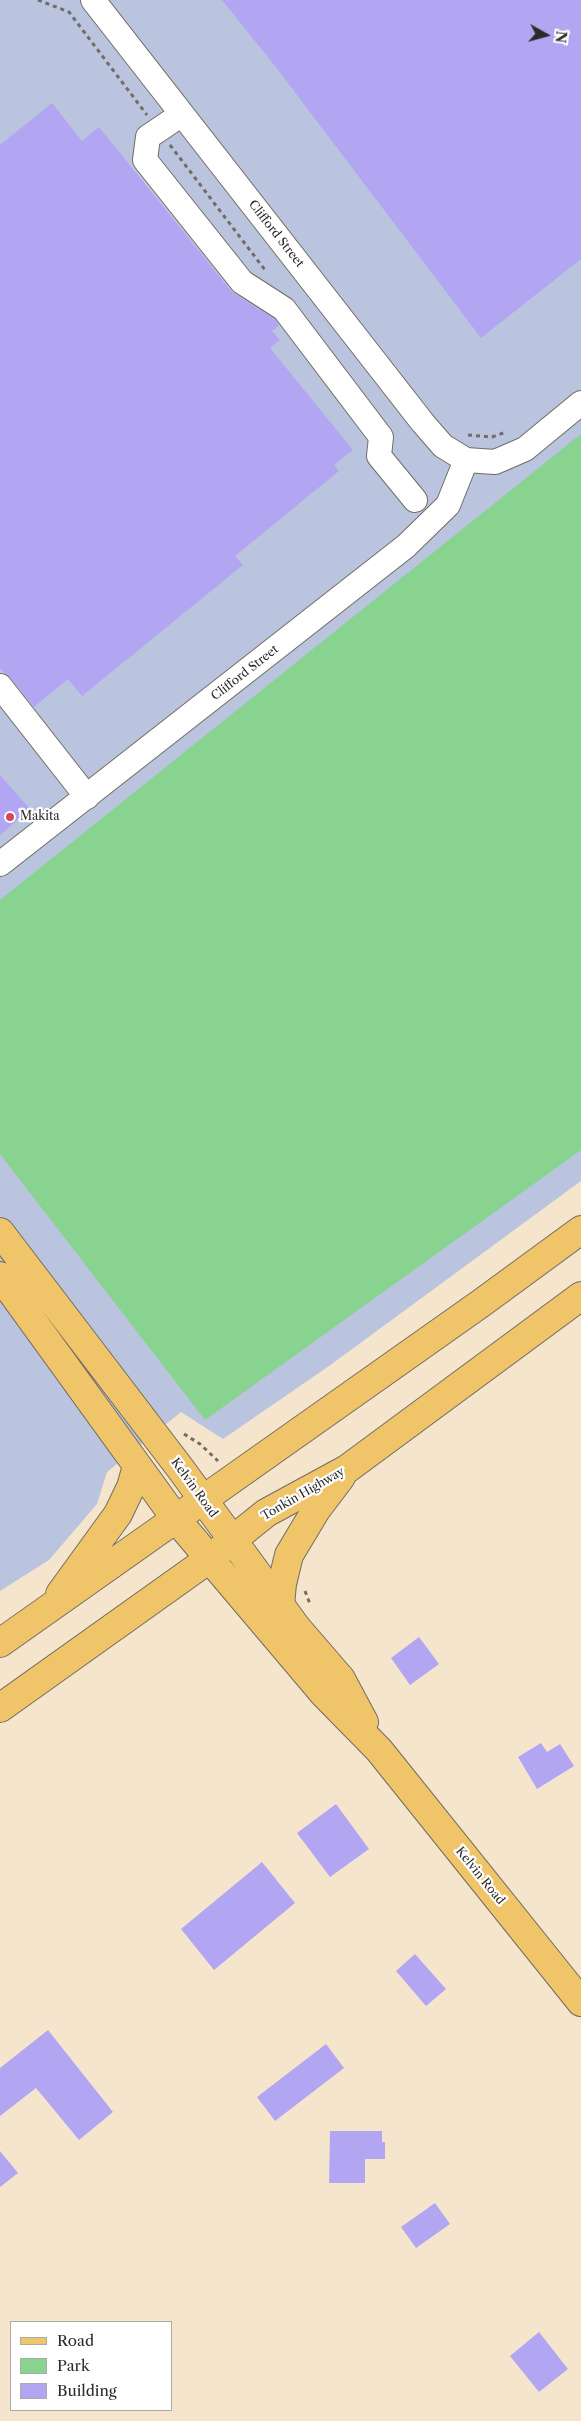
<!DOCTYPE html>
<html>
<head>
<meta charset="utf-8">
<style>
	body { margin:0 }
	#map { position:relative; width:581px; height:2421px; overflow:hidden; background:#f5e5cc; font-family:"Libre Caslon Text",serif }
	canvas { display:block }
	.legend { position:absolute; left:10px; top:2321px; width:162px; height:90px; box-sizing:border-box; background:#fff; border:1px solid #aaa; margin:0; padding:6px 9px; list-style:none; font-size:15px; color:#2b2b2b }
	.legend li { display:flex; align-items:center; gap:10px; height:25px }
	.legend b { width:25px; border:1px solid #aaa }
	.north { position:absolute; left:521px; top:10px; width:50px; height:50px; -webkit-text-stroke:4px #fff; paint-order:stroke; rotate:97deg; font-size:14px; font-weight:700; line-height:20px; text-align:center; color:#2b2b2b }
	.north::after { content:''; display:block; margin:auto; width:18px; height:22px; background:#2b2b2b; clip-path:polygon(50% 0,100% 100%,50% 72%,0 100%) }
</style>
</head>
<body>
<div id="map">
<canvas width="581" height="2421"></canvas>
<ul class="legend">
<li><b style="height:6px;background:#f0c469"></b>Road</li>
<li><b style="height:14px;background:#88d38f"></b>Park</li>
<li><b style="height:14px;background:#b2a6f3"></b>Building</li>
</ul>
<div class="north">N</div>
</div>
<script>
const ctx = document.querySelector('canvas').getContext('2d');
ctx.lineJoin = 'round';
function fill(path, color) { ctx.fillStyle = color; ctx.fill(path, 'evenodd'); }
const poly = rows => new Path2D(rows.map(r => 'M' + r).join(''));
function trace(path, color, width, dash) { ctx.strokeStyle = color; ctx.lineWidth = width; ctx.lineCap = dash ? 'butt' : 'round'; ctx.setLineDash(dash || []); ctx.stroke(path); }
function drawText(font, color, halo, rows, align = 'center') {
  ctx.font = font + ' "Libre Caslon Text",serif'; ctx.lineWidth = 4.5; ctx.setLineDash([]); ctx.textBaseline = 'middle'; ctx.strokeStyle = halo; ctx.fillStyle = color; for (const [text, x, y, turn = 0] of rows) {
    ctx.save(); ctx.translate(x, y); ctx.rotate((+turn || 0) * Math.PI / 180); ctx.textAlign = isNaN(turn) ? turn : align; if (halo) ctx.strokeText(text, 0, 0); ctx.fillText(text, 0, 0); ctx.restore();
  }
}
fill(poly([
	[0,0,581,0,581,1181,329,1366,223,1439,181,1412,107,1472,97,1504,49,1560,0,1591]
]), '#bac4de');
fill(poly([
	[581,434,581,1150,205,1420,0,1154,0,900]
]), '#88d38f');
fill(poly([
	[222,0,581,0,581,259,481,338,275,66],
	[52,103,82,141,99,127,232,292,275,319,279,325,272,331,280,340,270,348,353,450,334,465,339,471,235,556,243,565,82,696,68,679,34,707,11,678,0,669,0,145],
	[0,775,30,809,0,835],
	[419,1637,439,1664,410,1685,391,1658],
	[541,1743,547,1752,560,1744,574,1766,537,1789,518,1757],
	[336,1804,369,1849,330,1877,297,1833],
	[262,1862,295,1903,214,1970,181,1929],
	[415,1954,446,1989,426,2006,396,1971],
	[48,2030,113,2112,79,2140,36,2088,0,2116,0,2068],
	[326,2044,344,2068,275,2121,257,2097],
	[330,2131,382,2131,382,2142,385,2142,385,2159,365,2159,365,2183,329,2183],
	[0,2151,18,2173,0,2187],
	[435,2203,450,2224,416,2248,401,2227],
	[539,2332,568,2369,539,2392,510,2356]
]), '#b2a6f3');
const minor = poly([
	[93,0,423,423,443,446,466,460],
	[182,114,148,137,145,160,242,282,284,309,381,437,379,456,415,500],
	[0,686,87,797],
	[0,864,406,546,448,505,466,460,495,462,525,449,581,403]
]);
const major = poly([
	[0,1232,180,1468,297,1628,341,1679,364,1722],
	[0,1276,176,1519,324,1694,379,1750,581,2002]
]);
const highway = poly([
	[60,1594,118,1514,131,1487,137,1466],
	[280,1605,282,1584,289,1555,316,1510,341,1477],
	[0,1643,480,1304,581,1230],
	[0,1708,209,1559,266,1513,347,1469,581,1296]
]);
trace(minor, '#726c63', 26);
trace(major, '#726c63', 30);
trace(highway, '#726c63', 30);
trace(poly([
	[38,0,69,12,147,115],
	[170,145,265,270],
	[468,435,492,437,506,432],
	[184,1434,200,1444,218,1461],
	[305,1591,310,1604]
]), '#726c63', 3, [4, 4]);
trace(minor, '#fff', 24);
trace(major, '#f0c469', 28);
trace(highway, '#f0c469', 28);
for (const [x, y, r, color] of [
	[10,817,5,"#d1495b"]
]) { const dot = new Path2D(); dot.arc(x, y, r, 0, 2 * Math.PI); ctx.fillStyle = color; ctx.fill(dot); trace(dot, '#fff', 2); }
drawText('12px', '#2b2b2b', '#fff', [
	["Clifford Street",276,234,52],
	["Clifford Street",245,673,-38],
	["Kelvin Road",194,1488,54],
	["Tonkin Highway",303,1494,-30],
	["Kelvin Road",480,1876,51]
]);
drawText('12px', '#2b2b2b', '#fff', [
	["Makita",20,817]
], 'left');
</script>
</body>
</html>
